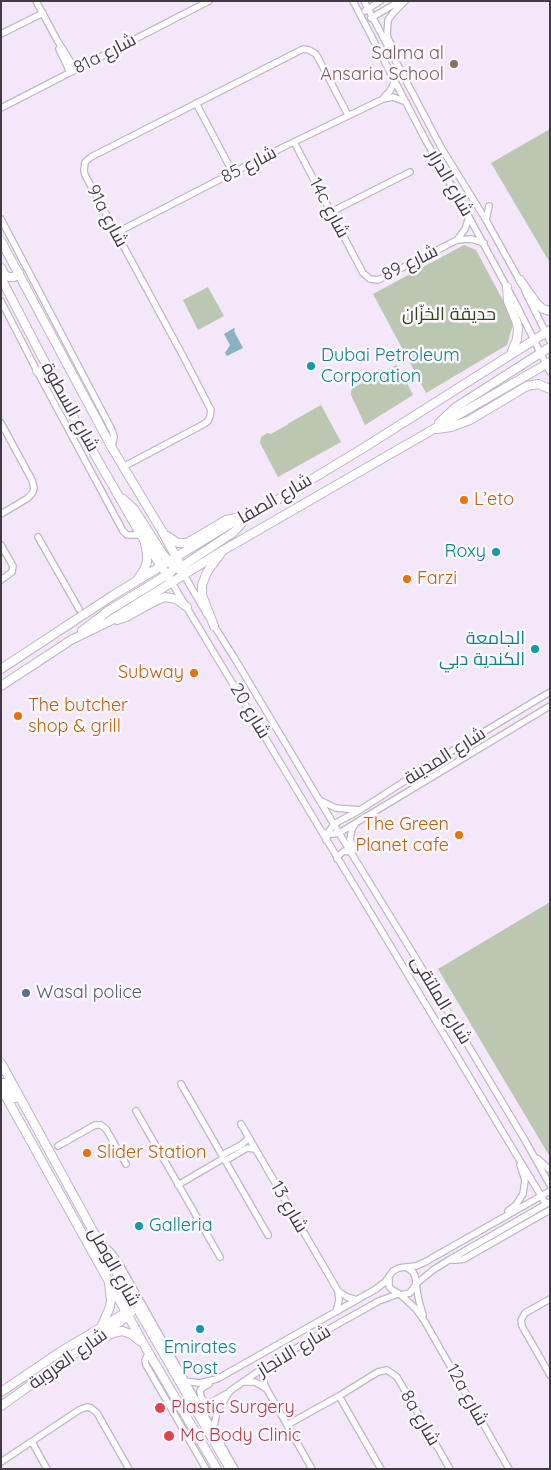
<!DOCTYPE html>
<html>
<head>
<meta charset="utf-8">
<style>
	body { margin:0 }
	#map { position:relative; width:551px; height:1470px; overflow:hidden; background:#f3e7f9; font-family:Quicksand,sans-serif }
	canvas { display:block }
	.frame { position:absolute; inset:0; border:2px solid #403b42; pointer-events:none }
</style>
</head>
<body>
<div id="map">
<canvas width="551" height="1470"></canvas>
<div class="frame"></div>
</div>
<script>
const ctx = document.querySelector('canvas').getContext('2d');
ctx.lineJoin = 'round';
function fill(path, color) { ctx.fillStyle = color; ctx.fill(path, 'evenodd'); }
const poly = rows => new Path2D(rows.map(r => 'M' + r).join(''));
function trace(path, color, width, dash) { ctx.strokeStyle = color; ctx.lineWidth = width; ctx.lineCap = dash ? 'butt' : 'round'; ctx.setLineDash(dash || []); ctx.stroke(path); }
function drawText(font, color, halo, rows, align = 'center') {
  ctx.font = font + ' Quicksand,Cairo,sans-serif'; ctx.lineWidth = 5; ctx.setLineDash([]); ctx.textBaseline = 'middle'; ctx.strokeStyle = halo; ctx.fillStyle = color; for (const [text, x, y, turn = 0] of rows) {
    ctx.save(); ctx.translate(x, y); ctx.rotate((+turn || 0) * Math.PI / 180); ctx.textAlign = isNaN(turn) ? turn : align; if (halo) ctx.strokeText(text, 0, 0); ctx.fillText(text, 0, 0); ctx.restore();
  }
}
fill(poly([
	[550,129,550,263,491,163],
	[464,245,476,250,514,321,507,345,426,393,373,294],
	[208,287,224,316,198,330,183,300],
	[396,365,399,367,413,395,365,425,351,395,351,391,353,388],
	[321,405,341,442,278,477,260,443,261,437,267,433,271,434,287,425,289,423],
	[550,902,550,1157,438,969]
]), '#bbc7b0');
fill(poly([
	[234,328,235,329,234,331,243,348,227,356,225,353,230,345,224,334]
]), '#89b2c2');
const minor = poly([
	[36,1,57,40,75,69],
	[353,1,426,141,469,217,517,306,550,372],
	[364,1,442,149,486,220,521,283],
	[365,11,380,1],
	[371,18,400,1],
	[1,34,43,13],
	[392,47,387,36,388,20,394,12,405,1],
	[59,49,70,72],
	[384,97,390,91,395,81],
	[196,103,233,173],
	[1,108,209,1],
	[294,142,363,273,370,279,378,280,457,240,465,229,469,217],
	[331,212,410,172],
	[1,219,112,430,114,437,112,448],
	[486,220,489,206],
	[116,233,269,154,383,99,393,97,406,102],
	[457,240,471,239,484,243],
	[525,291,550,341],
	[1,301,37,371,123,531,127,535,141,535],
	[1,423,32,480,34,488,33,492,28,498,1,514],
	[123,467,204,424,208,421,210,416,211,410,183,356,85,175,84,171,85,162,91,157,303,49,309,50,316,54,348,115],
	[38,537,79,609],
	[1,545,13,566,12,572,1,580],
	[184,575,208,616],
	[172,583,546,1204],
	[213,624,235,659,339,833,414,955,526,1142,550,1185],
	[321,801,336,808,360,810],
	[325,833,333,834,339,833,550,706],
	[326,840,329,831,334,824,360,810,442,757,550,692],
	[354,850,350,839,352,829,355,824],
	[337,859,338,856,344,851,351,852],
	[181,1084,268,1235],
	[136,1111,220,1257],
	[241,1124,338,1291,347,1297,357,1300],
	[58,1146,95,1125,101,1125,106,1129,126,1164],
	[222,1155,241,1145,249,1138],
	[538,1159,550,1170],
	[225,1161,247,1148,255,1149],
	[178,1185,224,1158],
	[508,1211,516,1205,523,1194,525,1180,520,1165],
	[101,1243,110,1251,119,1263,235,1469],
	[449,1260,457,1260,464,1259,550,1210],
	[406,1267,416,1266,425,1262,550,1191],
	[416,1284,433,1270,449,1260,550,1202],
	[416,1285,419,1301,423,1315],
	[401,1295,416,1309,425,1322,509,1469],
	[550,1299,525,1313,521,1320,522,1326,550,1375],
	[336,1312,339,1300,338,1291],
	[149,1352,145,1360,146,1365,206,1469],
	[266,1366,263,1377,265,1386,312,1469],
	[185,1381,199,1383,217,1379,376,1289,385,1282,393,1271,399,1268,406,1267,413,1272,415,1276,416,1284,410,1293,401,1295,391,1289,389,1286,389,1278],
	[244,1382,255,1382,265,1388],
	[209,1384,202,1388,200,1391,201,1397,205,1402,212,1402,226,1394],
	[339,1396,381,1469],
	[287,1425,339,1396,378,1372,387,1370,397,1377,450,1469],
	[213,1430,217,1412,230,1391,266,1366,327,1330,379,1301,398,1294],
	[32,1442,47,1469],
	[1,1462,79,1410,87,1407,91,1408,97,1413,129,1469]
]);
const major = poly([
	[1,241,112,448,162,531,181,566,184,575],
	[1,268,5,275,9,277,14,277,19,273],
	[1,278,76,422,141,535,172,583],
	[520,280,537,304,543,309,550,311],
	[507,287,508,301,517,323,518,329,517,339,511,354],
	[37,371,45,378,55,382],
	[439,423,456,407,550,347],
	[437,429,451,427,470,420,527,386,538,384,550,389],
	[123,499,134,509,162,553,171,564],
	[167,536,178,543,187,543,226,520,240,517],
	[178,569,234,532,246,518],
	[137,580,144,570,147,562,147,554,145,544],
	[117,620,126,617,157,600,165,597,176,599,187,607],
	[214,626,202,595,202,585,207,572,221,553],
	[82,631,108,611,170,573,175,567,176,557],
	[1,669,112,596,230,524,279,499,365,447,550,330],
	[1,686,71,640,108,622,222,551,550,362],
	[1,1063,99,1242,230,1469],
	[1,1083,4,1083,8,1086,15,1098],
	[1,1088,146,1348,217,1469],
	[102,1325,110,1307,111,1300,109,1284],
	[105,1337,113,1333,122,1331,131,1334,140,1341],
	[1,1392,60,1352,130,1310],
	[1,1406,128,1316,132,1311,134,1303]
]);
trace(minor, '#c1b5c7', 8);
trace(major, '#c1b5c7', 10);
trace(minor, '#fff', 5.5);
trace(major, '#fff', 8);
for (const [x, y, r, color] of [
	[454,64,5,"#8d6e63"],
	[311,366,5,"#0f9aa8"],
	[464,500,5,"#e8710a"],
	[496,552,5,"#0f9aa8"],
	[407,579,5,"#e8710a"],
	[535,649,5,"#0f9aa8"],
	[194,673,5,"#e8710a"],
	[18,716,5,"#e8710a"],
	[459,835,5,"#e8710a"],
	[26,993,5,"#5c6f8a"],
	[87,1153,5,"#e8710a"],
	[139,1226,5,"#0f9aa8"],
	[200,1329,5,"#0f9aa8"],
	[160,1408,6,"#e0444e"],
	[169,1436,6,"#e0444e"]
]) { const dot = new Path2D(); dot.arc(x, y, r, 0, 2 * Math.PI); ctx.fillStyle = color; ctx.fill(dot); trace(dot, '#fcf7ff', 2); }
drawText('18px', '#403b42', '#fcf7ff', [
	["81a شارع",105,54,-27],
	["شارع 85",249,165,-27],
	["شارع الدرار",450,183,60],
	["14c شارع",329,208,62],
	["91a شارع",107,216,62],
	["شارع 89",410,263,-26],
	["شارع السطوة",70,407,61],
	["شارع الصفا",275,499,-30],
	["شارع 20",250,711,59],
	["شارع المدينة",445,756,-32],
	["شارع الملتقى",441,1000,59],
	["شارع 13",289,1207,60],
	["شارع الوصل",114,1267,61],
	["شارع الانجاز",294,1351,-31],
	["شارع العروبة",68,1359,-35],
	["12a شارع",467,1395,61],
	["8a شارع",420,1418,60]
]);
drawText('18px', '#785e54', '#fcf7ff', [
	["Salma al",444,54],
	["Ansaria School",444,75]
], 'right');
drawText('18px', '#2f4614', '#fcf7ff', [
	["حديقة الخزّان",449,315]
]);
drawText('18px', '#0d838f', '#fcf7ff', [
	["Dubai Petroleum",321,356],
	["Corporation",321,377],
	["Roxy",486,552,"right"],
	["الجامعة",525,639,"right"],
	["الكندية دبي",525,660,"right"],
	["Galleria",149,1226],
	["Emirates",200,1348,"center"],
	["Post",200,1369,"center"]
], 'left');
drawText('18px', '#c56008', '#fcf7ff', [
	["L’eto",474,500],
	["Farzi",417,579],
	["Subway",184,673,"right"],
	["The butcher",28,706],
	["shop & grill",28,727],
	["The Green",449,825,"right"],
	["Planet cafe",449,846,"right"],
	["Slider Station",97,1153]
], 'left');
drawText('18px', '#4e5e75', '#fcf7ff', [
	["Wasal police",36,993]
], 'left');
drawText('18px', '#be3a42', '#fcf7ff', [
	["Plastic Surgery",171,1408],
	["Mc Body Clinic",180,1436]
], 'left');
</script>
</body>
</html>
